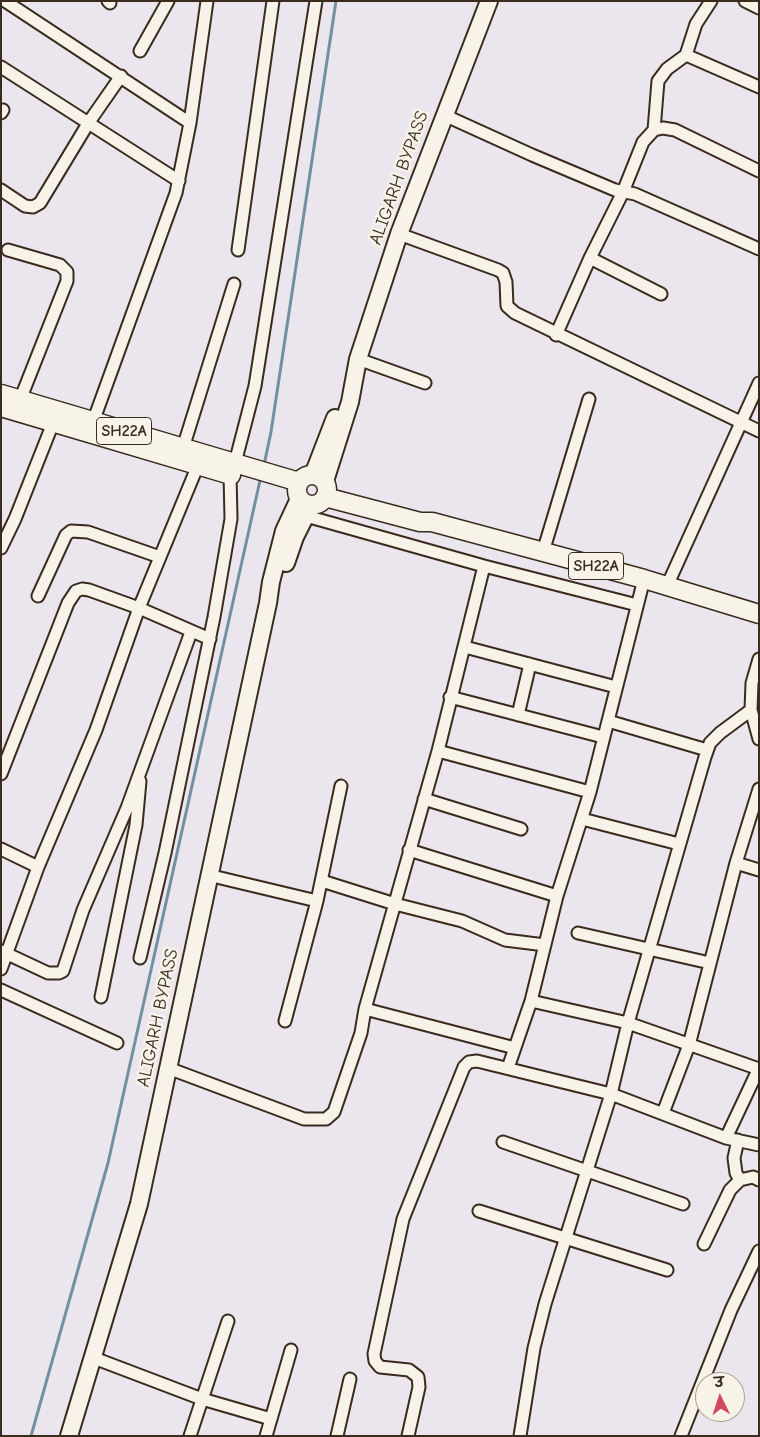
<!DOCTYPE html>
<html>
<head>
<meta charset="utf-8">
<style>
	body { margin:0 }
	#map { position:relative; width:760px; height:1437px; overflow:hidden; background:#ebe6ed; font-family:"Comic Neue","Playpen Sans Deva",sans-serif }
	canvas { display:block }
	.frame { position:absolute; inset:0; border:2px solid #3b2a1e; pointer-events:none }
	.north { position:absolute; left:695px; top:1372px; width:50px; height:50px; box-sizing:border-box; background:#f7f3e8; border:1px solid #aca397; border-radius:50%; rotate:356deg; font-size:14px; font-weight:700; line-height:20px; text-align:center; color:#3b2a1e }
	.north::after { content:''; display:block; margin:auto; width:18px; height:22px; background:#d1495b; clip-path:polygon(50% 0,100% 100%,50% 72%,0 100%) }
</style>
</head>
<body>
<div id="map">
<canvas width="760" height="1437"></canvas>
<div class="frame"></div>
<div class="north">उ</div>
</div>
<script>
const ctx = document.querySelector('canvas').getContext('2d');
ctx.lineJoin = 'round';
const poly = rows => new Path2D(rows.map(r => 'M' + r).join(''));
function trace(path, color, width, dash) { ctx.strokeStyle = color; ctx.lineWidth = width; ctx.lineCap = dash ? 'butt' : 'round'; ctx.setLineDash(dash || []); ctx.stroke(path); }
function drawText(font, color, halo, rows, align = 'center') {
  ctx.font = font + ' "Comic Neue",sans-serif'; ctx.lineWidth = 5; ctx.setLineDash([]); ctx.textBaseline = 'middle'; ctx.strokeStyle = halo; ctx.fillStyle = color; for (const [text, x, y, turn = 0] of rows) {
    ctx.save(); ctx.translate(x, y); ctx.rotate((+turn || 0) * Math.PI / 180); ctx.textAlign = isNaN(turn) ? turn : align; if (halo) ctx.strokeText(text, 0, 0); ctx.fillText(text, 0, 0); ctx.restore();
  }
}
trace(poly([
	[264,465,271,432,336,1],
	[31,1436,108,1163,261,476]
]), '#7190a0', 3);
const street = poly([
	[5,1,190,123,176,193,93,422],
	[108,1,110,3],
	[745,1,759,8],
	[140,51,168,1],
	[686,55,759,87],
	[1,67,179,181],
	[1,113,3,110],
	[444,115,532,155,615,190,635,194,759,249],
	[190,123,207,1],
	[654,130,658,81,667,69,686,55,696,24,711,1],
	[1,190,25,206,33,207,40,203,89,122,121,76],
	[399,234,498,270,503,273,506,282,507,306,515,313,759,431],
	[8,250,60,265,67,272,67,281,20,400],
	[238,250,273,1],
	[590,258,661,294],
	[556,335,590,258,623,192,643,142,654,130,663,128,675,130,759,171],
	[358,359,425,383],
	[183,448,234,284],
	[235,463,255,386,316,1],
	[306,516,484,566,637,605],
	[1,548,15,519,55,418],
	[543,552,589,399],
	[667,586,759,383],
	[38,596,66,535,71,531,88,532,160,557],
	[465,647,616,687],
	[759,659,752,683,751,710,759,739],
	[450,697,603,737],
	[518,715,530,664],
	[608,721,707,750],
	[438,751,590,792],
	[1,774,68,603,76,591,82,589,89,590,139,608,210,639],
	[424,799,521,829],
	[582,819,679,844],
	[1,849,38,867],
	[409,850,557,896],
	[736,863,759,870],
	[208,875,317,901],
	[322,881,395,904,462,921,505,940,545,945],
	[578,933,710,963],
	[1,951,48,973,59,973,63,971,83,910,127,808,191,632],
	[140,958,165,853,214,617,231,519,230,474],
	[1,969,38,867,96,730,139,608,198,465],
	[1,990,117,1043],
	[101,997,136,825,140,781],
	[531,1001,557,896,590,792,644,579],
	[365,1009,515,1048],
	[285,1021,317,901,341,786],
	[168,1068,304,1119,326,1119,334,1112,361,1033,365,1009,438,751,484,566],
	[508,1068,531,1001,628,1023,759,1069],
	[663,1113,689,1045,736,863,759,789],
	[726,1138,759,1068],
	[738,1140,734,1158,736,1173,740,1180,753,1177,759,1180],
	[503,1142,683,1204],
	[479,1211,667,1270],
	[704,1244,730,1190,740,1180],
	[94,1358,202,1399,271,1419,291,1350],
	[190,1436,228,1321],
	[266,1436,271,1419],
	[337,1436,350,1379],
	[408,1436,419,1387,418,1377,409,1370,380,1367,375,1361,374,1354,403,1219,464,1067,469,1062,477,1061,611,1094,726,1138,759,1145],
	[520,1436,534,1348,545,1304,611,1094,628,1023,705,757,710,743,720,733,751,710],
	[681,1436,731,1310,759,1251]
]);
const secondary = poly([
	[313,475,335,418],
	[325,481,350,402,358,359,399,234,489,1],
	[286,563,295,537,311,505],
	[69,1436,139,1204,268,603,271,582,284,531,299,499]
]);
const primary = poly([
	[1,394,299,482],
	[1,407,231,475],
	'297 490a15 15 0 1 1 30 0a15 15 0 1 1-30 0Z',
	[325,497,420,522,432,522,644,579,759,614]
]);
trace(street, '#3b2a1e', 15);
trace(secondary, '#3b2a1e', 20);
trace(primary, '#3b2a1e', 21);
trace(street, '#f7f3e8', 11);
trace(secondary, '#f7f3e8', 16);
trace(primary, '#f7f3e8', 18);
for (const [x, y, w] of [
	[124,431,55],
	[596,566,55]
]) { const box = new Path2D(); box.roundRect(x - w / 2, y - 13.5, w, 27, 4); ctx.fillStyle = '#f7f3e8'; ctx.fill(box); trace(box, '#3b2a1e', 1); }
drawText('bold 16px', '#3b2a1e', null, [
	["SH22A",124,431],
	["SH22A",596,566]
]);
drawText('18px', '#3b2a1e', '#f7f3e8', [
	["ALIGARH BYPASS",399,178,-70],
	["ALIGARH BYPASS",158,1018,-78]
]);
</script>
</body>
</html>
